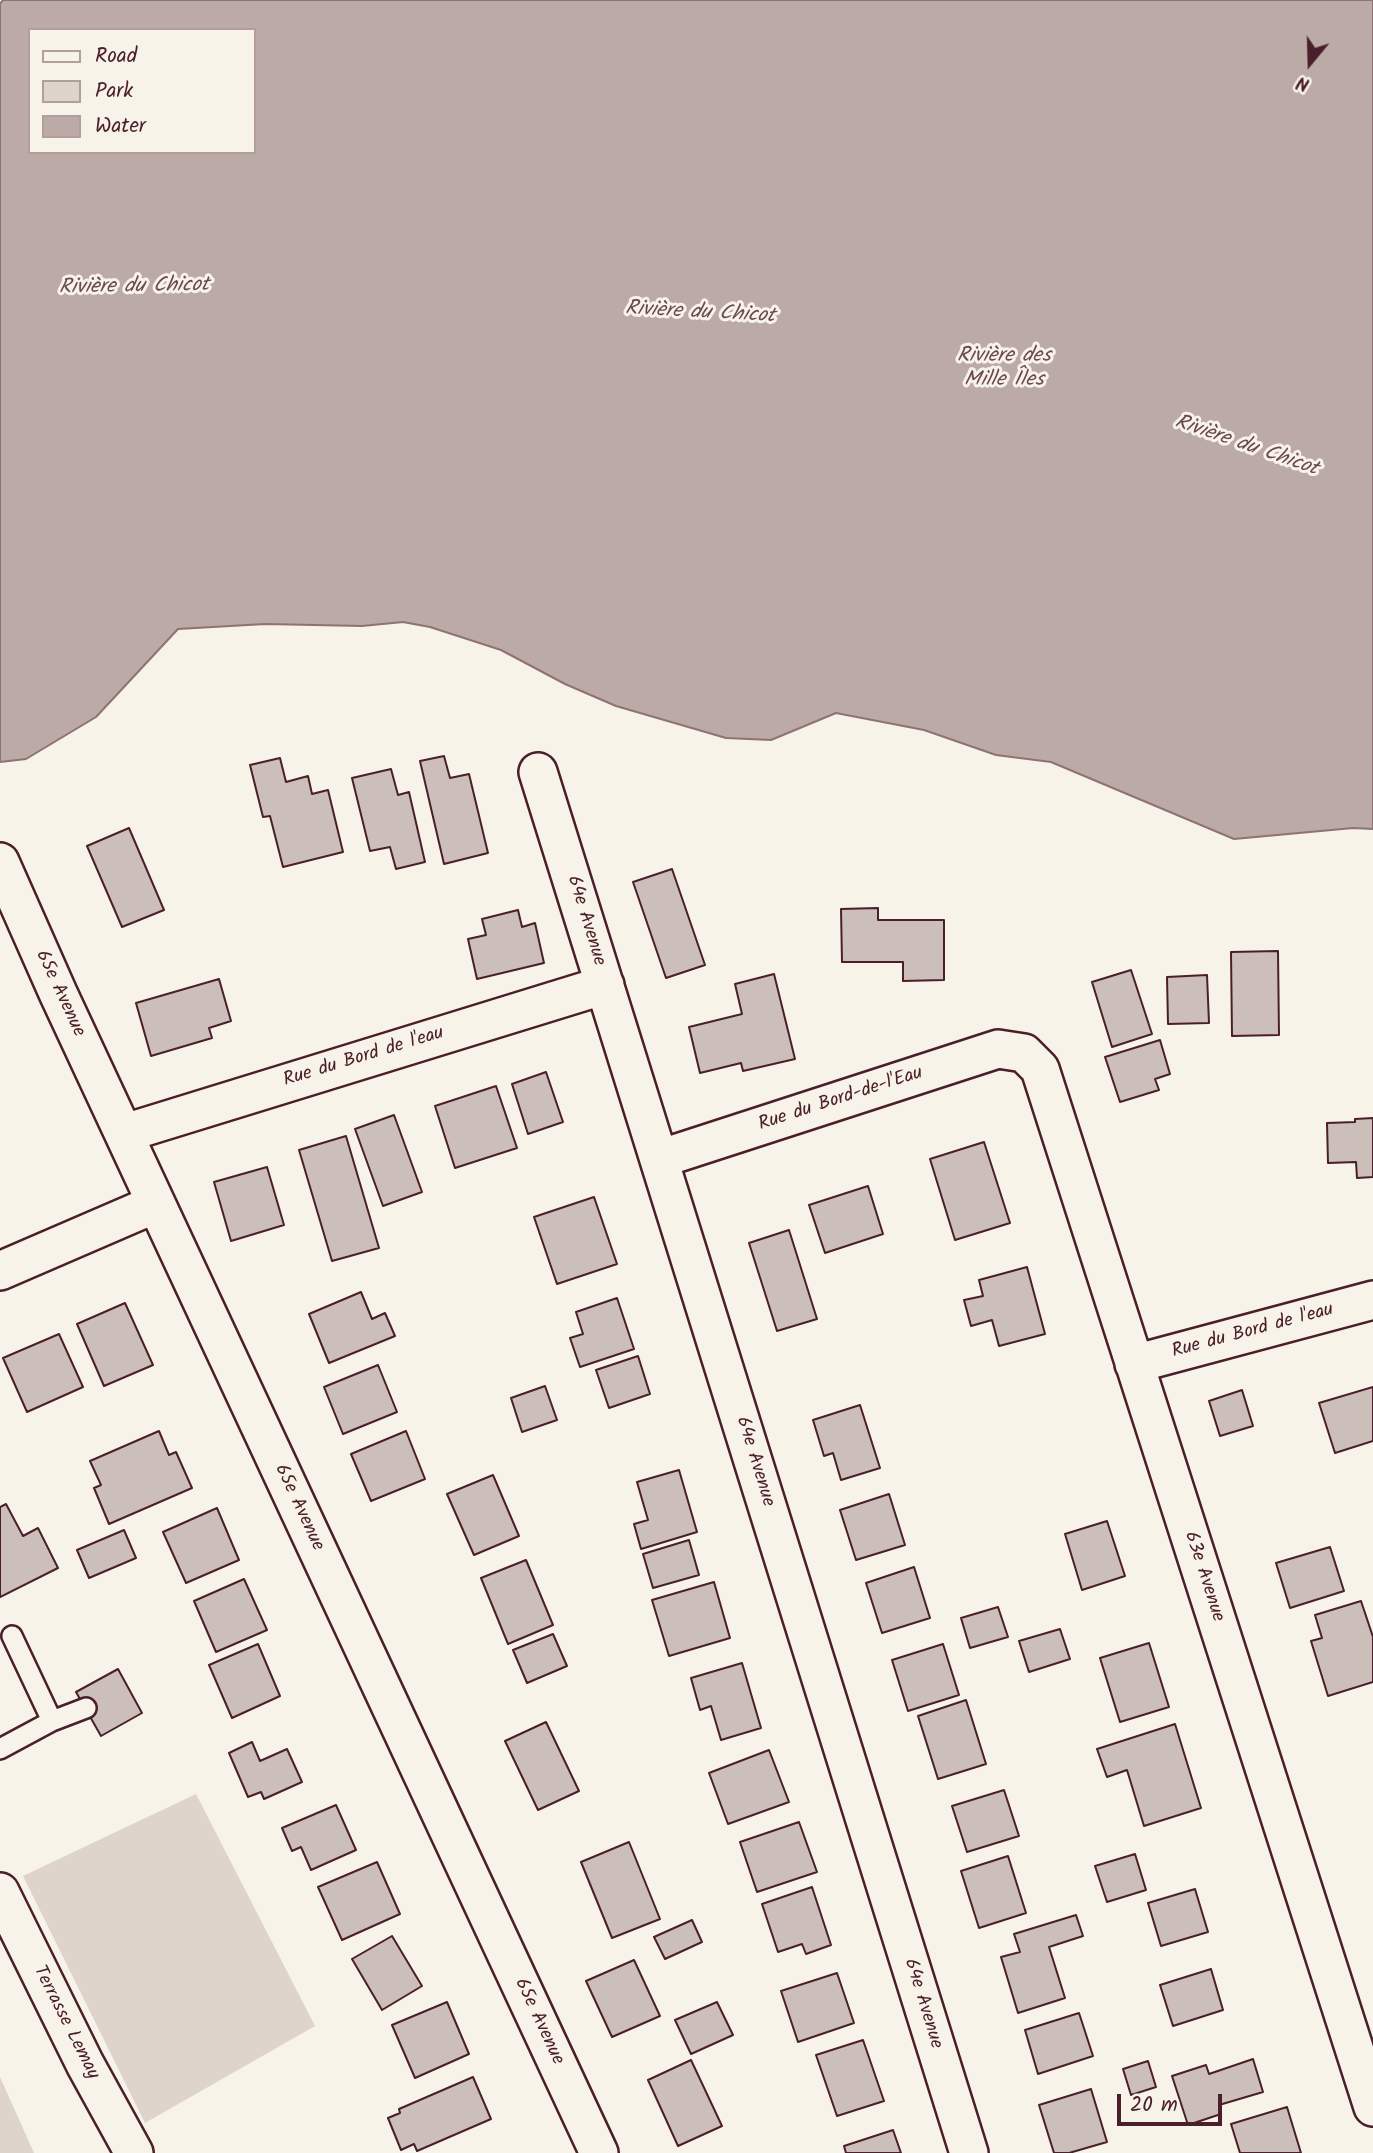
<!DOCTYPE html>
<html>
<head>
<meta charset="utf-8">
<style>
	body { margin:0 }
	#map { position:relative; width:1373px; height:2153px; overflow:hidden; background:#f7f3e8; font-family:Kalam,sans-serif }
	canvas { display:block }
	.legend { position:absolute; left:28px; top:28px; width:228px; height:126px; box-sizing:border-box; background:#f7f3e8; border:2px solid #b29e9c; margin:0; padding:9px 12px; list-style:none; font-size:21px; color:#4a1f2b }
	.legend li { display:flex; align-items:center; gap:14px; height:35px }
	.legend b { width:35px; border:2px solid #b29e9c }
	.north { position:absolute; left:1275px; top:28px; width:70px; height:70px; -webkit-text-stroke:5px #f7f3e8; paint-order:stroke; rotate:199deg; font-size:19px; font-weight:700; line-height:28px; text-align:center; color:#4a1f2b }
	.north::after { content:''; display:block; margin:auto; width:24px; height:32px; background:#4a1f2b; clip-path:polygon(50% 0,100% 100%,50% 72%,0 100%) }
	.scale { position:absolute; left:1117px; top:2094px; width:105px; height:32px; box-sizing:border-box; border:4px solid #4a1f2b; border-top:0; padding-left:9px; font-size:21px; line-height:24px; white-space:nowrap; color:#4a1f2b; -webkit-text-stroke:5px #f7f3e8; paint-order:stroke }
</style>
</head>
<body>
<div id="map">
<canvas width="1373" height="2153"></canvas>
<ul class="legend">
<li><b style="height:9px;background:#f7f3e8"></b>Road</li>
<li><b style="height:19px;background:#ded4cc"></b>Park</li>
<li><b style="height:19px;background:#bcaaa7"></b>Water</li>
</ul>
<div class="north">N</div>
<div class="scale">20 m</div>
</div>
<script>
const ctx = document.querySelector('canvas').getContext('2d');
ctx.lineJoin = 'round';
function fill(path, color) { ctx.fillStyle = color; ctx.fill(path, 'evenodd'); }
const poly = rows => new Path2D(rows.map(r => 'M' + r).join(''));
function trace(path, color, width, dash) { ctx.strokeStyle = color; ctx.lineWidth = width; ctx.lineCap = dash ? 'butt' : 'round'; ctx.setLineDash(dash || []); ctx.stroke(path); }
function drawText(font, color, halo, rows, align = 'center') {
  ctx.font = font + ' Kalam,sans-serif'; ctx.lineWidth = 6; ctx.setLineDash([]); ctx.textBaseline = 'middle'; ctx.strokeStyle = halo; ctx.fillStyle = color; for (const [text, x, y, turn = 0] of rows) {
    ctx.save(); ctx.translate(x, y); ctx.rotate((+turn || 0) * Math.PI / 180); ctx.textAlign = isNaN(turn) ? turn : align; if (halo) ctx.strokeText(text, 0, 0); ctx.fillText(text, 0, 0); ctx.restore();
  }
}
fill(poly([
	[196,1794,315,2026,145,2123,23,1876],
	[0,2077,34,2153,0,2153]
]), '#ded4cc');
const water = poly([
	[3,0,1373,0,1373,829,1353,828,1234,839,1051,762,996,755,924,730,836,713,771,740,726,738,616,706,565,684,501,650,430,627,403,622,362,626,265,624,178,629,96,717,26,759,0,762,0,4,3,0],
	[30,30,254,30,254,152,30,152,30,30]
]);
fill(water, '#bcaaa7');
trace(water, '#8e7275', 2);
const building = poly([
	[444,756,450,778,469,774,488,853,444,864,420,761,444,756],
	[280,758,286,782,308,776,312,794,328,790,343,852,283,867,270,816,263,817,250,765,280,758],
	[391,769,398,795,409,792,425,862,396,869,390,847,370,851,352,778,391,769],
	[129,828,164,910,122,927,87,846,129,828],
	[672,869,705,965,666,978,633,882,672,869],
	[878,908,878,920,944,920,944,980,903,981,903,962,842,962,841,909,878,908],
	[518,910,522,927,535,923,544,963,477,979,468,939,486,935,482,919,518,910],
	[1278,951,1279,1035,1232,1036,1231,952,1278,951],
	[1131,970,1152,1034,1112,1047,1092,982,1131,970],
	[774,974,795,1059,743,1071,741,1063,700,1073,689,1027,742,1014,735,984,774,974],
	[1207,975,1209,1023,1168,1024,1167,977,1207,975],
	[219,979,231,1021,209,1028,212,1038,151,1056,136,1003,219,979],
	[1160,1040,1170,1074,1155,1079,1159,1090,1120,1102,1105,1057,1160,1040],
	[546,1072,563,1122,528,1134,512,1084,546,1072],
	[496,1086,517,1148,455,1168,435,1106,496,1086],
	[394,1115,422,1192,383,1206,355,1129,394,1115],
	[1373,1118,1373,1177,1357,1178,1356,1162,1328,1163,1327,1123,1355,1122,1355,1119,1373,1118],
	[346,1136,379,1248,332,1261,299,1150,346,1136],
	[984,1142,1010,1223,955,1240,930,1159,984,1142],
	[267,1167,284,1225,231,1241,214,1182,267,1167],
	[868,1186,883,1234,825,1253,809,1205,868,1186],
	[594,1197,617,1264,557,1284,534,1217,594,1197],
	[789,1230,817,1319,777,1331,749,1243,789,1230],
	[1027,1267,1045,1334,999,1346,992,1320,971,1326,964,1300,983,1296,979,1280,1027,1267],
	[361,1292,372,1319,385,1313,395,1336,329,1363,309,1314,361,1292],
	[617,1298,634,1349,580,1367,570,1338,583,1334,576,1312,617,1298],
	[125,1303,153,1365,104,1386,77,1324,125,1303],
	[59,1334,83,1387,27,1412,3,1358,59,1334],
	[638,1356,650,1394,609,1408,596,1370,638,1356],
	[378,1365,397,1412,343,1434,324,1387,378,1365],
	[545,1386,557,1420,522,1432,511,1398,545,1386],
	[1373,1387,1373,1441,1335,1453,1319,1403,1373,1387],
	[1242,1390,1253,1426,1220,1436,1209,1401,1242,1390],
	[860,1405,880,1468,841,1480,833,1453,824,1456,813,1420,860,1405],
	[159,1431,169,1455,176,1452,192,1488,109,1524,94,1488,101,1485,90,1461,159,1431],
	[406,1431,425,1479,371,1501,351,1454,406,1431],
	[679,1470,697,1532,641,1549,634,1524,648,1520,637,1482,679,1470],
	[493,1475,519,1536,474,1555,447,1494,493,1475],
	[889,1494,905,1545,856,1560,840,1510,889,1494],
	[6,1504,23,1536,38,1528,58,1568,0,1597,0,1507,6,1504],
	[217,1508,239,1560,186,1583,163,1532,217,1508],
	[1107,1521,1125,1576,1082,1590,1065,1534,1107,1521],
	[124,1530,136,1558,89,1578,77,1550,124,1530],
	[689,1540,699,1575,653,1588,643,1554,689,1540],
	[1330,1547,1344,1591,1290,1608,1276,1563,1330,1547],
	[526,1560,553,1625,508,1644,481,1578,526,1560],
	[914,1567,930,1618,882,1633,866,1583,914,1567],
	[244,1579,267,1630,216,1652,194,1601,244,1579],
	[714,1582,730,1638,669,1656,652,1600,714,1582],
	[1361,1601,1373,1637,1373,1682,1328,1696,1311,1641,1322,1638,1315,1615,1361,1601],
	[998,1607,1008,1637,970,1648,961,1618,998,1607],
	[1060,1629,1070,1659,1029,1672,1019,1641,1060,1629],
	[553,1634,567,1666,527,1683,513,1650,553,1634],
	[1149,1643,1169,1707,1120,1722,1100,1658,1149,1643],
	[258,1644,280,1696,232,1718,209,1665,258,1644],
	[943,1644,959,1695,908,1711,892,1660,943,1644],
	[742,1663,761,1728,721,1740,711,1706,700,1710,691,1678,742,1663],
	[118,1669,142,1713,101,1736,76,1692,118,1669],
	[966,1700,986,1764,938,1779,918,1716,966,1700],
	[546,1722,579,1791,538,1810,505,1741,546,1722],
	[1175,1724,1201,1808,1144,1826,1127,1770,1107,1777,1097,1749,1175,1724],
	[252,1742,260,1761,287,1749,302,1782,264,1799,261,1792,248,1797,229,1753,252,1742],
	[769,1750,789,1802,728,1824,709,1773,769,1750],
	[1004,1790,1019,1836,967,1852,952,1806,1004,1790],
	[336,1805,356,1850,311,1870,301,1847,292,1851,282,1828,336,1805],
	[799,1822,817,1872,757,1892,740,1842,799,1822],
	[629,1842,660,1919,612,1938,581,1862,629,1842],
	[1135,1854,1146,1890,1107,1902,1095,1866,1135,1854],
	[1008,1856,1026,1913,979,1928,961,1871,1008,1856],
	[377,1862,400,1914,342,1940,318,1887,377,1862],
	[812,1887,831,1945,806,1954,802,1944,778,1952,762,1904,812,1887],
	[1195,1889,1208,1932,1161,1946,1148,1903,1195,1889],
	[1076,1915,1083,1936,1049,1947,1065,1998,1018,2013,1001,1957,1020,1952,1014,1934,1076,1915],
	[692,1920,702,1942,665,1959,654,1937,692,1920],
	[392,1936,422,1986,382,2010,352,1959,392,1936],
	[634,1960,660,2016,612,2037,586,1981,634,1960],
	[1211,1969,1223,2010,1173,2026,1160,1985,1211,1969],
	[837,1973,854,2023,798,2042,781,1991,837,1973],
	[447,2002,469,2054,415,2078,392,2025,447,2002],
	[717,2002,733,2035,691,2054,675,2020,717,2002],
	[1079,2013,1093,2056,1038,2074,1025,2030,1079,2013],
	[863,2040,884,2101,837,2116,816,2055,863,2040],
	[1253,2059,1263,2092,1219,2105,1221,2114,1188,2125,1172,2076,1206,2065,1209,2074,1253,2059],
	[691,2060,722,2126,678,2146,648,2080,691,2060],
	[1148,2061,1156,2087,1131,2095,1123,2069,1148,2061],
	[473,2077,491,2119,417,2151,414,2144,401,2150,388,2118,400,2113,399,2109,473,2077],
	[1091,2089,1107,2142,1069,2153,1054,2153,1039,2105,1091,2089],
	[1287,2107,1301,2153,1240,2153,1231,2124,1287,2107],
	[893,2130,901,2153,846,2153,844,2146,893,2130]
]);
fill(building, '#ccbfb9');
trace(building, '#4a1f2b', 2);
const service = poly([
	[52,1721,86,1708],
	[0,1749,52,1721,12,1636]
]);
const minor = poly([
	[538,772,969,2153],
	[0,862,58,993,599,2153],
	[125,1133,605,985],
	[659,1159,998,1049,1024,1053,1040,1069,1373,2107],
	[0,1271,155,1204],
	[1134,1364,1373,1300],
	[0,1892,85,2064,134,2153]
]);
trace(service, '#4a1f2b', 24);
trace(minor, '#4a1f2b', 42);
trace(service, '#f7f3e8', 19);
trace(minor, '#f7f3e8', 37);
drawText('19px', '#4a1f2b', '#f7f3e8', [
	["64e Avenue",585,921,73],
	["65e Avenue",59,994,65],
	["Rue du Bord de l'eau",364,1058,-17],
	["Rue du Bord-de-l'Eau",841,1100,-18],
	["Rue du Bord de l'eau",1253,1332,-15],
	["64e Avenue",754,1462,73],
	["65e Avenue",298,1508,65],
	["63e Avenue",1203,1577,72],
	["64e Avenue",922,2004,73],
	["65e Avenue",538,2022,65],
	["Terrasse Lemay",65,2023,63]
]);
drawText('italic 21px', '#6c4950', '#f7f3e8', [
	["Rivière du Chicot",134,288,-1],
	["Rivière du Chicot",700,314,3],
	["Rivière des",1004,357],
	["Mille Îles",1004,381],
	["Rivière du Chicot",1246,447,19]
]);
</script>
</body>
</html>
